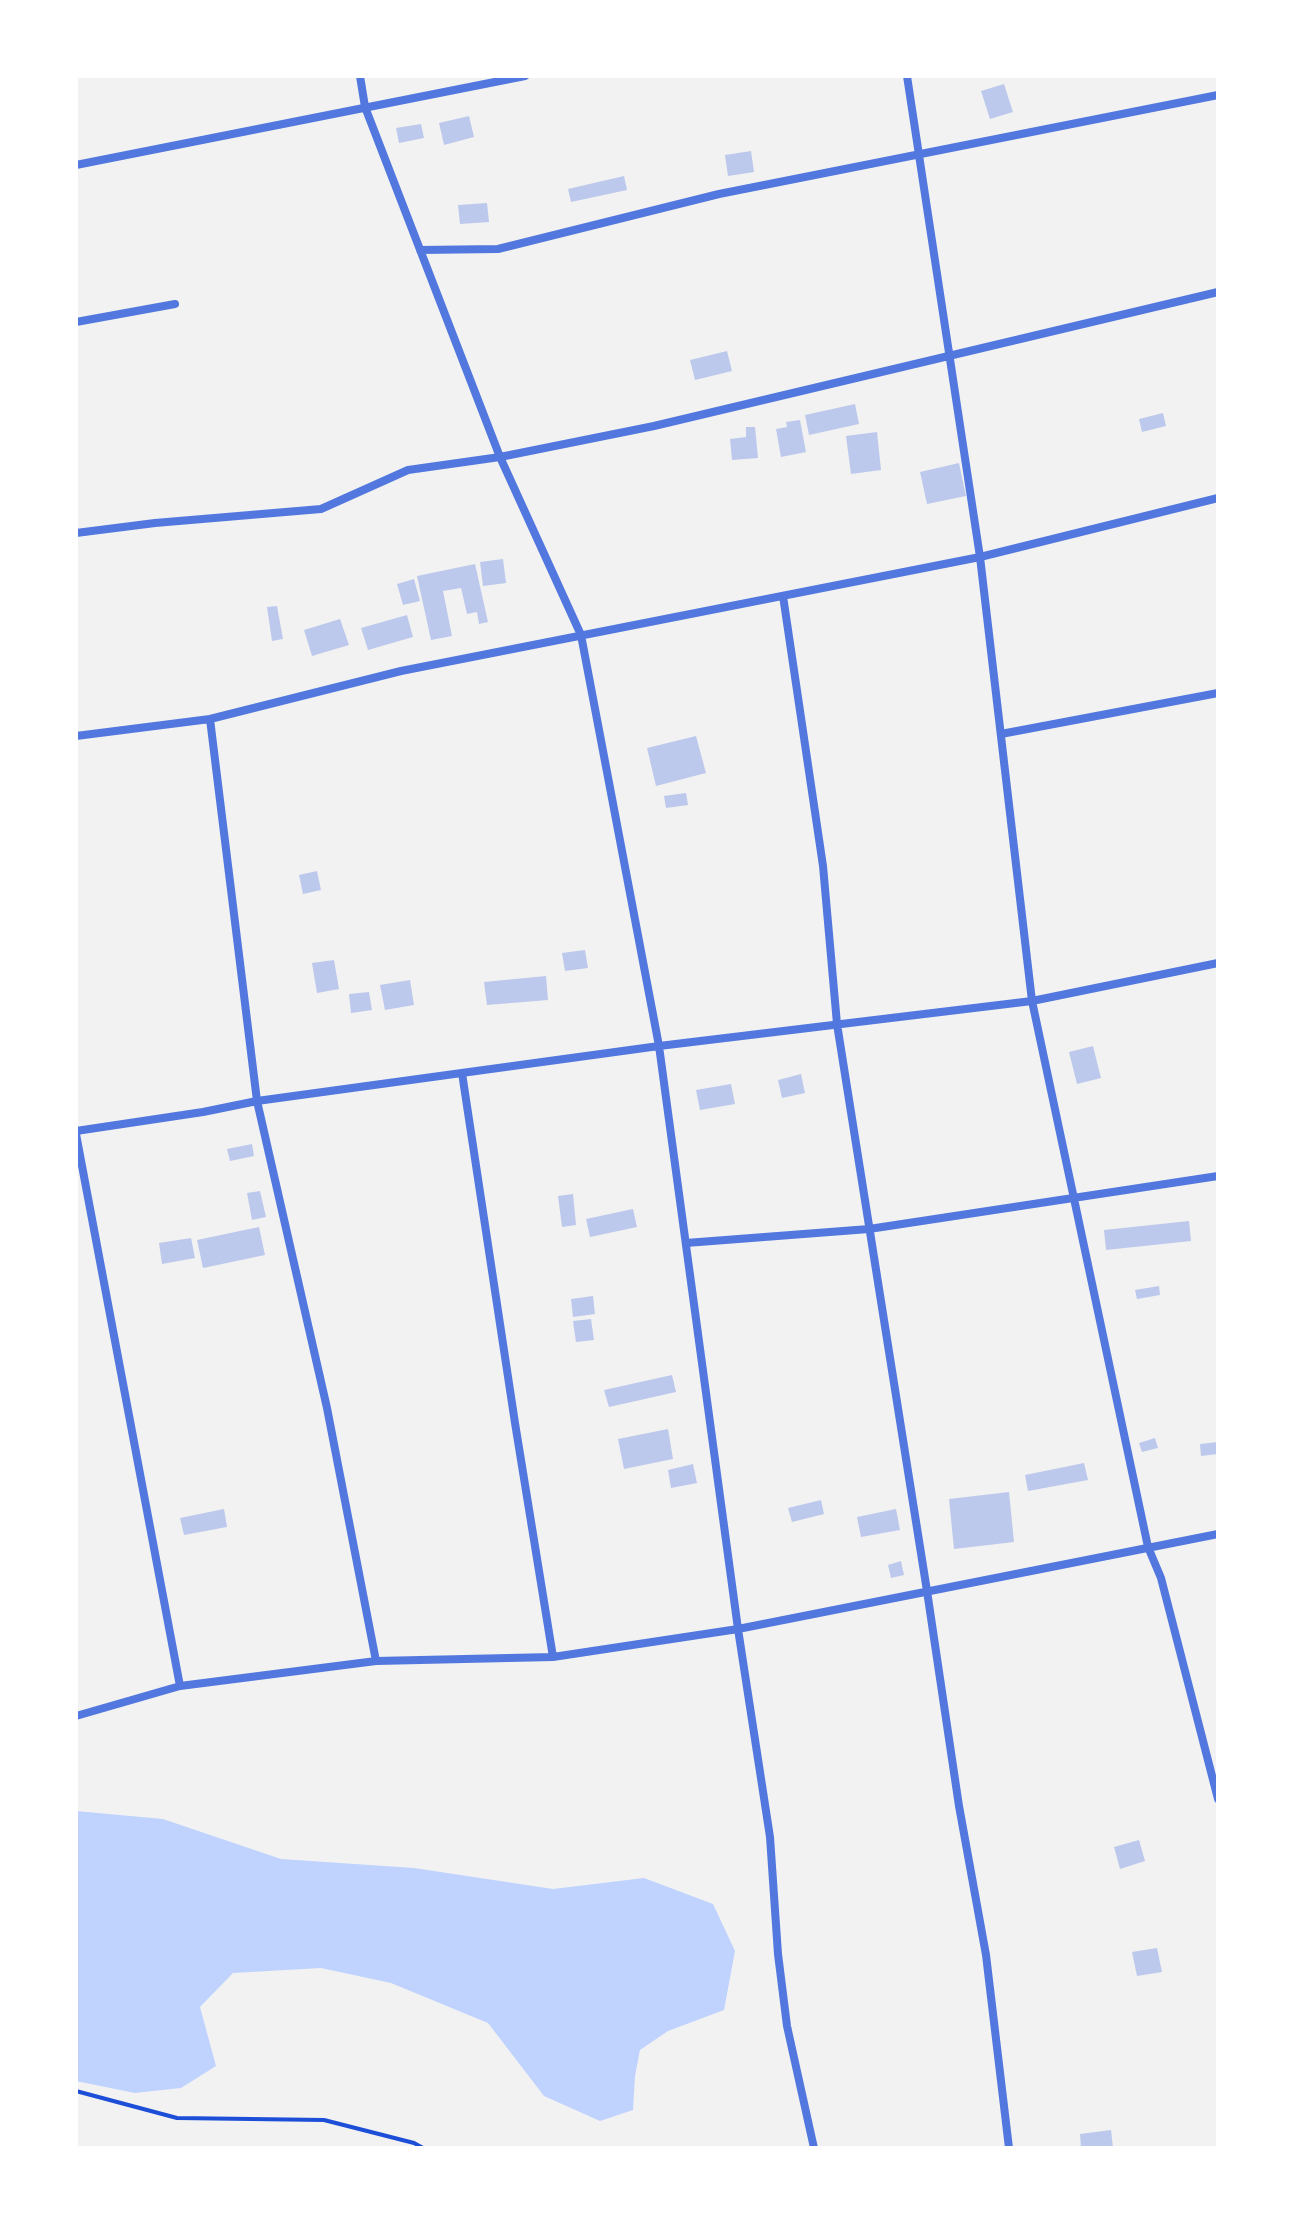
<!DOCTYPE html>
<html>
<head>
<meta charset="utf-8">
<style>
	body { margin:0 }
	#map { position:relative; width:1294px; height:2224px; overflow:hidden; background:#f2f2f2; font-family:"PT Sans Narrow",sans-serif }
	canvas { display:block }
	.frame { position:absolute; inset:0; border:78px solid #fff; pointer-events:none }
</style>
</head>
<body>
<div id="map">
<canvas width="1294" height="2224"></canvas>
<div class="frame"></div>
</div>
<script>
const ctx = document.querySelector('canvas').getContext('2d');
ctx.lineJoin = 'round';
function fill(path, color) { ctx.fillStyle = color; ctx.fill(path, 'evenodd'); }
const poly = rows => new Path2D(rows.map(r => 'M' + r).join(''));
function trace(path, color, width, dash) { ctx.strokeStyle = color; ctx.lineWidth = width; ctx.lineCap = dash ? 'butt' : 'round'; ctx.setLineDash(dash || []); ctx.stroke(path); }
fill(poly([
	[76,1811,163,1819,281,1859,414,1868,553,1889,644,1878,713,1904,735,1951,724,2010,668,2031,640,2050,635,2076,633,2110,600,2121,544,2096,488,2023,391,1983,321,1968,233,1973,200,2007,216,2066,181,2088,135,2093,76,2081]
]), '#bfd3fe');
fill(poly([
	[1004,84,1013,112,990,119,981,91],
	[469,116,474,137,444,145,439,123],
	[421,124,424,138,399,143,396,128],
	[751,151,754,172,728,176,725,155],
	[624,176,627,190,571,202,568,189],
	[487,203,489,222,460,224,458,205],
	[727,351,732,371,695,380,690,360],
	[855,404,859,424,809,435,805,415],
	[1163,413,1166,426,1142,432,1139,419],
	[800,420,806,452,781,457,776,429,787,427,786,422],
	[746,427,755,427,758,458,732,460,730,439,746,437],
	[877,432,881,470,851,474,846,436],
	[959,463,966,496,927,504,920,472],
	[503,559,506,583,483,586,480,562],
	[475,564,488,622,479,624,477,612,467,614,461,588,443,591,452,636,431,640,417,576],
	[414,579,420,601,403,605,397,584],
	[277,606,283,639,272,641,267,607],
	[407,615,413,637,368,650,361,628],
	[340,619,349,645,312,656,304,630],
	[696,736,706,773,656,786,647,748],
	[686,793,688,805,666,808,664,796],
	[317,871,321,890,303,894,299,875],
	[585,950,588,968,565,971,562,953],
	[334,960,339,989,317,993,312,963],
	[546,976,548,1000,487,1005,484,982],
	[410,980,414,1005,385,1010,380,985],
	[369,992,372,1010,351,1013,349,994],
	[1093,1046,1101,1078,1077,1084,1069,1052],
	[801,1074,805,1093,782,1098,778,1080],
	[731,1084,735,1104,700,1110,696,1090],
	[252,1144,254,1156,230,1161,227,1149],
	[260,1191,266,1217,252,1220,247,1193],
	[573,1194,576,1225,562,1227,558,1196],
	[633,1209,637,1227,590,1237,586,1219],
	[1189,1221,1191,1241,1106,1250,1104,1230],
	[259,1227,265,1255,203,1268,197,1240],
	[191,1238,195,1258,162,1264,159,1243],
	[1159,1286,1160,1295,1137,1299,1135,1290],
	[593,1296,595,1314,573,1317,571,1299],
	[591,1319,594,1340,576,1342,573,1321],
	[672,1375,676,1392,609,1407,604,1390],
	[668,1429,673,1459,624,1469,618,1439],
	[1155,1438,1158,1448,1142,1452,1139,1443],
	[1218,1442,1218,1454,1201,1456,1200,1444],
	[1084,1463,1088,1480,1028,1491,1025,1475],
	[693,1464,697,1483,671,1488,668,1470],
	[1009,1492,1014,1542,954,1549,949,1499],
	[821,1500,824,1514,792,1522,788,1508],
	[224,1509,227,1527,184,1535,180,1518],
	[896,1509,900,1530,861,1537,857,1517],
	[901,1561,904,1575,891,1578,888,1565],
	[1139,1840,1145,1861,1120,1869,1114,1847],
	[1157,1948,1162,1972,1137,1976,1132,1952],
	[1111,2130,1113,2148,1081,2148,1080,2134]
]), '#bdc9ec');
trace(poly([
	[76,2091,177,2118,324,2120,414,2143,423,2148]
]), '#1d4ed8', 4);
trace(poly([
	[360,76,365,107,500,457,581,635,659,1046,738,1629,770,1837,778,1954,787,2026,814,2148],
	[907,76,980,557,1032,1001,1148,1547,1161,1578,1218,1799],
	[76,165,525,76],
	[420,250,498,249,719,194,1218,95],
	[76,322,175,304],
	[76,533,155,523,321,509,408,470,500,457,654,426,1218,292],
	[783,596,823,866,837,1024,927,1591,959,1806,986,1955,1009,2148],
	[210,719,257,1101,327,1408,376,1661],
	[1001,734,1218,693],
	[76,736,210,719,401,671,980,557,1218,498],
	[462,1073,515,1423,553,1657],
	[76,1131,203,1112,257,1101,659,1046,1032,1001,1218,963],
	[76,1134,180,1686],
	[686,1243,869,1229,1218,1176],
	[76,1716,180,1686,376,1661,553,1657,738,1629,1218,1534]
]), '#5277de', 8);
</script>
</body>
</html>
